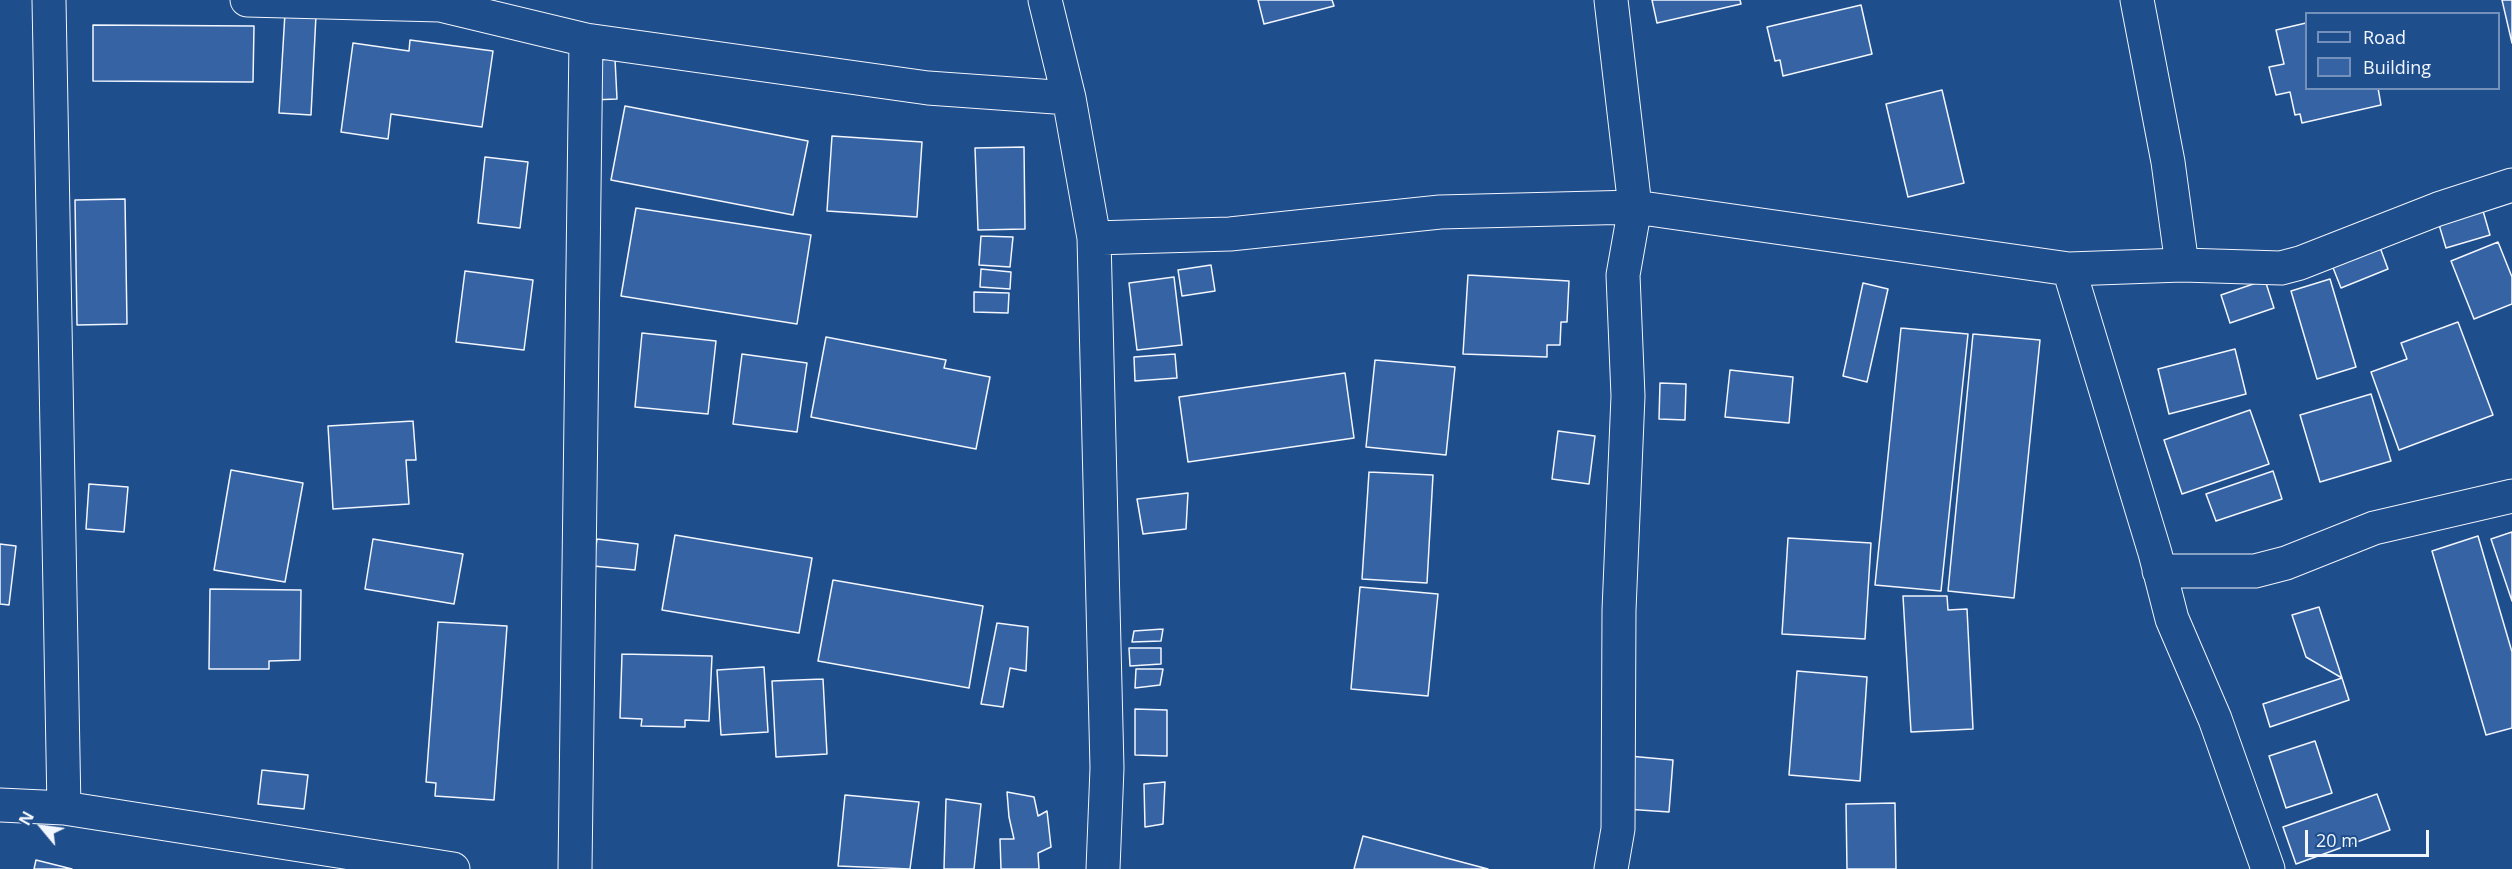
<!DOCTYPE html>
<html>
<head>
<meta charset="utf-8">
<style>
	body { margin:0 }
	#map { position:relative; width:2512px; height:869px; overflow:hidden; background:#1f4e8c; font-family:"Open Sans",sans-serif }
	canvas { display:block }
	.legend { position:absolute; left:2305px; top:12px; width:195px; height:78px; box-sizing:border-box; background:#1f4e8c; border:2px solid #7391ba; margin:0; padding:8px 10px; list-style:none; font-size:18px; color:#f2f6ff }
	.legend li { display:flex; align-items:center; gap:12px; height:30px }
	.legend b { width:30px; border:2px solid #7391ba }
	.north { position:absolute; left:12px; top:797px; width:60px; height:60px; -webkit-text-stroke:4px #1f4e8c; paint-order:stroke; rotate:299deg; font-size:16px; font-weight:700; line-height:24px; text-align:center; color:#f2f6ff }
	.north::after { content:''; display:block; margin:auto; width:21px; height:27px; background:#f2f6ff; clip-path:polygon(50% 0,100% 100%,50% 72%,0 100%) }
	.scale { position:absolute; left:2305px; top:830px; width:124px; height:27px; box-sizing:border-box; border:3px solid #f2f6ff; border-top:0; padding-left:8px; font-size:18px; line-height:21px; white-space:nowrap; color:#f2f6ff; -webkit-text-stroke:4px #1f4e8c; paint-order:stroke }
</style>
</head>
<body>
<div id="map">
<canvas width="2512" height="869"></canvas>
<ul class="legend">
<li><b style="height:8px;background:#1f4e8c"></b>Road</li>
<li><b style="height:16px;background:#3563a3"></b>Building</li>
</ul>
<div class="north">N</div>
<div class="scale">20 m</div>
</div>
<script>
const ctx = document.querySelector('canvas').getContext('2d');
ctx.lineJoin = 'round';
function fill(path, color) { ctx.fillStyle = color; ctx.fill(path, 'evenodd'); }
const poly = rows => new Path2D(rows.map(r => 'M' + r).join(''));
function trace(path, color, width, dash) { ctx.strokeStyle = color; ctx.lineWidth = width; ctx.lineCap = dash ? 'butt' : 'round'; ctx.setLineDash(dash || []); ctx.stroke(path); }
const building = poly([
	[1258,0,1332,0,1334,6,1264,24,1258,0],
	[1652,0,1740,0,1741,4,1657,23,1652,0],
	[2502,0,2512,0,2512,43,2502,0],
	[1861,5,1872,54,1783,76,1780,60,1775,61,1767,27,1861,5],
	[285,13,316,15,311,115,279,113,285,13],
	[2306,23,2306,88,2378,88,2381,105,2302,123,2300,114,2295,115,2290,92,2276,95,2269,67,2284,64,2276,30,2306,23],
	[93,25,254,26,253,82,93,81,93,25],
	[410,40,493,51,482,127,391,114,388,139,341,132,353,43,409,51,410,40],
	[615,59,617,99,592,100,590,60,615,59],
	[1942,90,1964,183,1908,197,1886,104,1942,90],
	[625,106,808,141,793,215,611,180,625,106],
	[832,136,922,142,917,217,827,211,832,136],
	[1024,147,1025,229,978,230,975,148,1024,147],
	[485,157,528,162,520,228,478,223,485,157],
	[125,199,127,324,77,325,75,200,125,199],
	[2481,204,2490,235,2446,248,2437,218,2481,204],
	[636,208,811,235,797,324,621,296,636,208],
	[981,236,1013,237,1010,267,979,265,981,236],
	[2378,242,2388,269,2341,288,2330,260,2378,242],
	[2498,242,2512,277,2512,304,2474,319,2451,261,2498,242],
	[1211,265,1215,291,1182,296,1178,270,1211,265],
	[981,269,1011,272,1010,289,980,287,981,269],
	[465,271,533,280,524,350,456,342,465,271],
	[1468,275,1569,281,1567,322,1561,322,1560,345,1547,345,1547,357,1463,354,1468,275],
	[1174,277,1182,345,1137,350,1129,283,1174,277],
	[2330,279,2356,367,2317,379,2291,291,2330,279],
	[2265,280,2274,308,2230,323,2221,295,2265,280],
	[1863,283,1888,289,1867,382,1843,376,1863,283],
	[974,292,1009,293,1008,313,974,312,974,292],
	[2458,322,2493,415,2399,450,2371,372,2407,359,2401,343,2458,322],
	[1901,328,1968,334,1941,591,1875,585,1901,328],
	[642,333,716,341,708,414,635,407,642,333],
	[1973,334,2040,340,2014,598,1948,591,1973,334],
	[826,337,946,360,944,368,990,377,976,449,811,417,826,337],
	[2235,349,2246,394,2169,414,2158,369,2235,349],
	[742,354,807,363,797,432,733,424,742,354],
	[1175,354,1177,378,1135,381,1134,357,1175,354],
	[1375,360,1455,367,1446,455,1366,447,1375,360],
	[1730,370,1793,377,1789,423,1725,417,1730,370],
	[1345,373,1354,438,1188,462,1179,397,1345,373],
	[1660,383,1686,384,1685,420,1659,419,1660,383],
	[2371,394,2391,461,2320,482,2300,415,2371,394],
	[2250,410,2269,464,2182,494,2164,440,2250,410],
	[413,421,416,460,406,460,409,504,333,509,328,426,413,421],
	[1558,431,1595,436,1589,484,1552,479,1558,431],
	[231,470,303,483,285,582,214,570,231,470],
	[2273,471,2282,499,2216,521,2206,494,2273,471],
	[1369,472,1433,475,1427,583,1362,579,1369,472],
	[89,484,128,487,124,532,86,529,89,484],
	[1188,493,1186,529,1143,534,1137,499,1188,493],
	[2512,532,2512,601,2491,539,2512,532],
	[675,535,812,558,799,633,662,610,675,535],
	[2478,536,2512,652,2512,728,2486,735,2432,551,2478,536],
	[1788,538,1871,543,1865,639,1782,634,1788,538],
	[373,539,463,554,454,604,365,589,373,539],
	[597,539,638,544,635,570,593,566,597,539],
	[0,544,16,546,9,605,0,604,0,544],
	[833,580,983,606,969,688,818,661,833,580],
	[1360,587,1438,594,1428,696,1351,689,1360,587],
	[210,589,301,590,300,660,269,661,269,669,209,669,210,589],
	[1903,596,1947,596,1948,610,1967,609,1973,729,1911,732,1903,596],
	[2319,607,2342,678,2306,657,2292,615,2319,607],
	[438,622,507,626,494,800,435,796,436,783,426,782,438,622],
	[997,623,1028,627,1026,671,1010,668,1003,707,981,704,997,623],
	[1163,629,1161,641,1132,642,1134,631,1163,629],
	[1129,648,1161,648,1161,664,1130,666,1129,648],
	[622,654,712,656,709,721,685,720,685,727,641,726,642,719,620,718,622,654],
	[764,667,768,732,721,735,717,670,764,667],
	[1136,669,1163,669,1160,685,1135,688,1136,669],
	[1797,671,1867,677,1860,781,1789,775,1797,671],
	[2342,678,2349,700,2270,727,2263,704,2342,678],
	[823,679,827,754,776,757,772,681,823,679],
	[1135,709,1167,710,1167,756,1135,755,1135,709],
	[2315,741,2332,793,2286,808,2269,756,2315,741],
	[1629,756,1673,760,1669,812,1626,809,1629,756],
	[262,770,308,775,304,809,258,804,262,770],
	[1165,782,1163,824,1145,827,1144,784,1165,782],
	[1007,792,1034,797,1038,816,1047,811,1051,847,1038,853,1039,869,1001,869,1000,839,1014,839,1009,817,1007,792],
	[2377,794,2390,830,2296,864,2283,827,2377,794],
	[845,795,919,802,910,869,838,866,845,795],
	[946,799,981,804,974,869,944,869,946,799],
	[1895,803,1896,869,1847,869,1846,804,1895,803],
	[1363,836,1488,869,1354,869,1363,836],
	[36,860,72,869,34,869,36,860]
]);
fill(building, '#3563a3');
trace(building, '#f2f6ff', 1.5);
const street = poly([
	[49,0,64,808],
	[247,0,440,5,586,40,928,88,1069,98],
	[1045,0,1069,98,1094,238,1107,768,1103,869],
	[1611,0,1635,207,1623,275,1628,396,1619,610,1618,829,1611,869],
	[2137,0,2168,162,2182,265],
	[1094,238,1230,234,1440,212,1635,207,2069,269,2182,265,2281,268,2300,263,2438,209,2512,185],
	[2069,269,2155,553,2172,619,2215,719,2268,869],
	[2159,571,2255,571,2286,563,2374,528,2512,496],
	[0,805,64,808,453,869],
	[575,869,586,40]
]);
trace(street, '#f2f6ff', 35);
trace(street, '#1f4e8c', 33);
</script>
</body>
</html>
